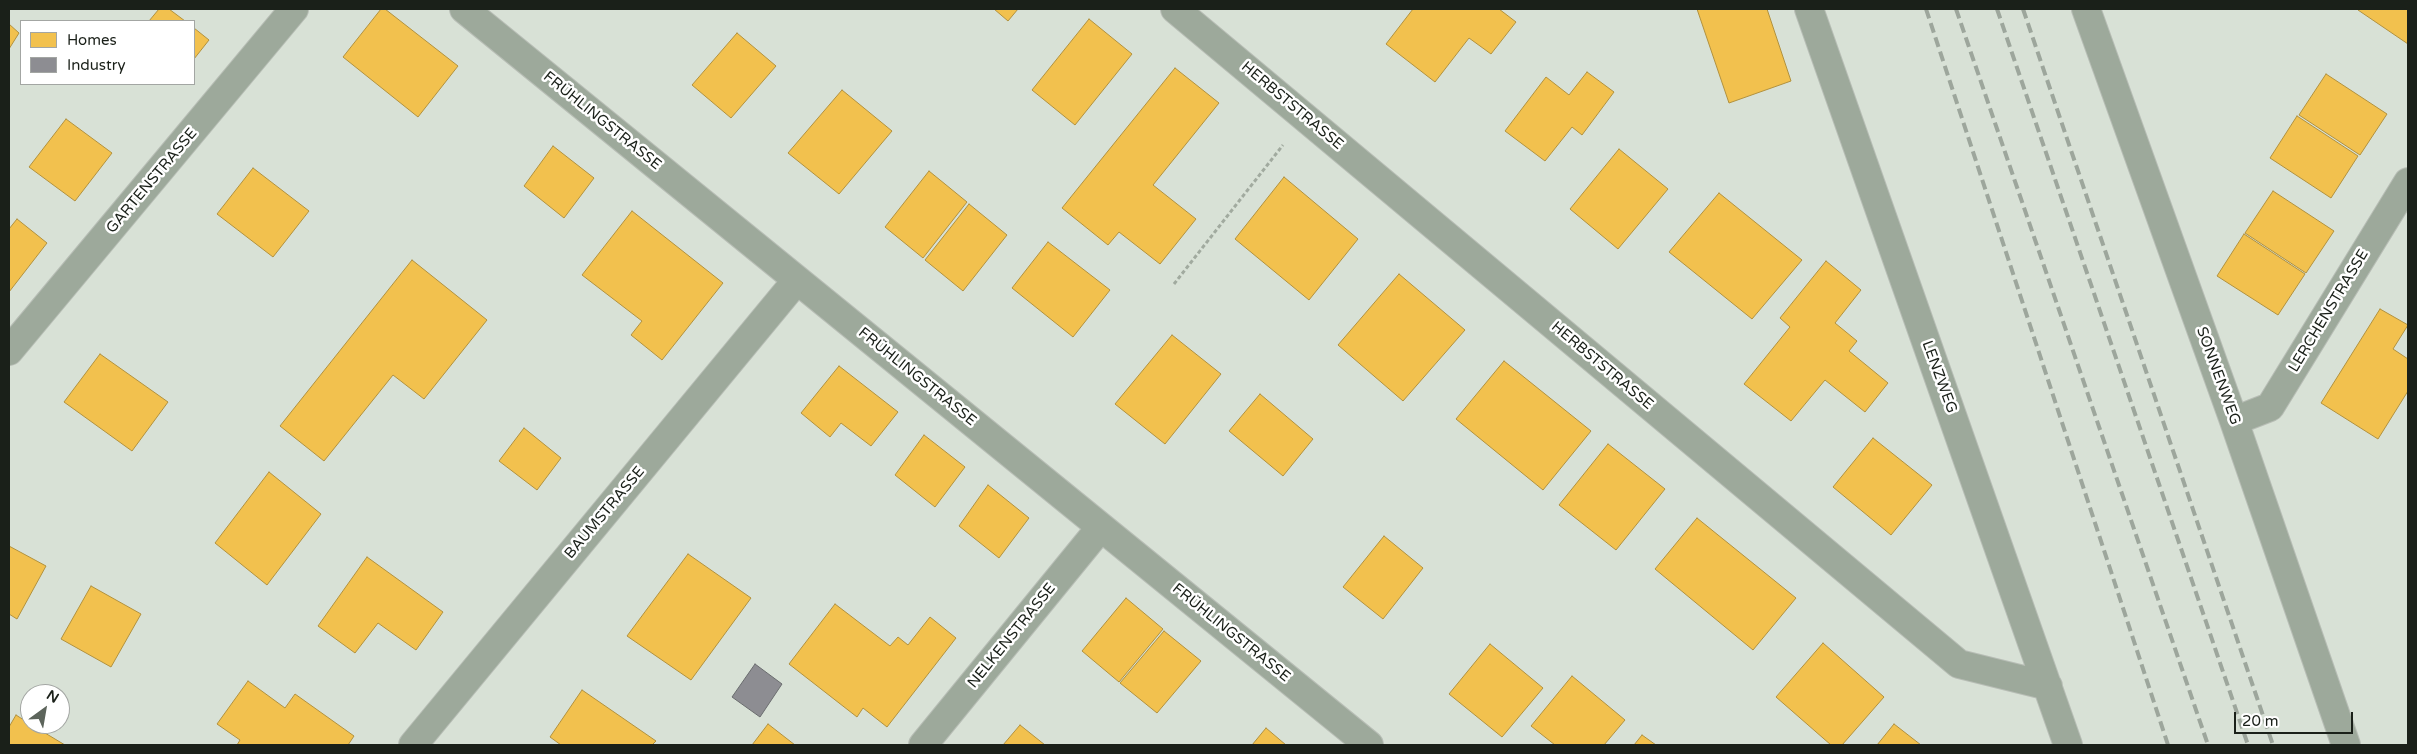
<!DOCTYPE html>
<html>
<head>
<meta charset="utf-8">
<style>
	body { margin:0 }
	#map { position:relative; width:2417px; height:754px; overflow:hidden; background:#d8e1d6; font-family:"Varela Round",sans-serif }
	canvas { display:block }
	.frame { position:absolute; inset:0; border:10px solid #1a2019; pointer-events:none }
	.legend { position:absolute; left:20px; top:20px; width:175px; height:65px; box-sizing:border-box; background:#fff; border:1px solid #a3a6a3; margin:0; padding:6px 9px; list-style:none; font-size:15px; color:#1a2019 }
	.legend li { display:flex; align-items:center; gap:10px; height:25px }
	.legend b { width:25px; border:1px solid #a3a6a3 }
	.north { position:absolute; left:20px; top:684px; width:50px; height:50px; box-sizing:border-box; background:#fff; border:1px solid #a3a6a3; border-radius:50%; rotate:32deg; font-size:14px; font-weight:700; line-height:20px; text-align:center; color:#1a2019 }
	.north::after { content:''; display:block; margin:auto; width:18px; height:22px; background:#5c645b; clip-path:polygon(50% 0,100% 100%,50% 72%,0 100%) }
	.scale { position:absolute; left:2234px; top:712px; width:119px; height:22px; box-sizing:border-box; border:2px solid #1a2019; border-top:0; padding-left:6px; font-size:15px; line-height:18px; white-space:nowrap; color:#1a2019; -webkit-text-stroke:4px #fff; paint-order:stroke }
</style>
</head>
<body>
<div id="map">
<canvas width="2417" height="754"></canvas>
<div class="frame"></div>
<ul class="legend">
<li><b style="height:14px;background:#f2c14e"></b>Homes</li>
<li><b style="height:14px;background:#8d8d92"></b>Industry</li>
</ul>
<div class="north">N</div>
<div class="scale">20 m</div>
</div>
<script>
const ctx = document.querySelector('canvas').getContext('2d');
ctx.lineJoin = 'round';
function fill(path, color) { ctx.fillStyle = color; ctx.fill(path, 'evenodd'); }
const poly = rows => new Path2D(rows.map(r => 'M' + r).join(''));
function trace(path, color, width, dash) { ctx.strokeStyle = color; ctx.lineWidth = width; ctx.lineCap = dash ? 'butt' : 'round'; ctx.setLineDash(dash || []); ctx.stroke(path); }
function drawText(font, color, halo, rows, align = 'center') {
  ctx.font = font + ' "Varela Round",sans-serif'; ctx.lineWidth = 5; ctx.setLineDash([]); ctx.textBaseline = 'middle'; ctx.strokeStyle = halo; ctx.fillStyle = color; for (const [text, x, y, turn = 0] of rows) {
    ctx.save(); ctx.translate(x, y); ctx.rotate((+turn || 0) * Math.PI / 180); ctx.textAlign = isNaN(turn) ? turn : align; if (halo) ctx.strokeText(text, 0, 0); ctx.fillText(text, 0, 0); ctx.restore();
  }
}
const homes = poly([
	[159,9,169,9,185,21,149,21,159,9],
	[381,9,385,9,458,66,418,117,343,57,381,9],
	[994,9,1018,9,1008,21,994,9],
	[1413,9,1499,9,1516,22,1491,54,1469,38,1435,82,1386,44,1413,9],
	[1697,9,1767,9,1791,81,1729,103,1697,9],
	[2359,9,2408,9,2408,44,2358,10,2359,9],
	[1089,19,1132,54,1075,125,1032,90,1089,19],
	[9,24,19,33,9,49,9,24],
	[194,28,209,40,194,59,194,28],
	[737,33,776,66,731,118,692,85,737,33],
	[1175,68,1219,103,1153,185,1196,219,1160,264,1119,232,1108,245,1062,208,1175,68],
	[1587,72,1614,92,1582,135,1572,127,1545,161,1505,131,1546,77,1569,95,1587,72],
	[2326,74,2387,114,2360,155,2299,115,2326,74],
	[842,90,892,131,839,194,788,153,842,90],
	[2297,116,2358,156,2331,198,2270,158,2297,116],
	[66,119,112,153,75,201,29,167,66,119],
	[553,146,594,178,564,218,524,186,553,146],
	[1619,149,1668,189,1618,249,1570,209,1619,149],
	[253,168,309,211,273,257,217,214,253,168],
	[929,171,967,202,923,258,885,227,929,171],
	[1284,177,1358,239,1309,300,1235,239,1284,177],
	[2273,191,2334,231,2306,273,2245,233,2273,191],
	[1719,193,1802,260,1752,319,1669,252,1719,193],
	[969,204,1007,235,963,291,925,260,969,204],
	[632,211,723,283,662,360,631,335,642,321,582,275,632,211],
	[17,219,47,243,9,292,9,229,17,219],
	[2244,234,2305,274,2278,315,2217,276,2244,234],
	[1048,242,1110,290,1073,337,1012,288,1048,242],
	[412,260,487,320,424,399,393,375,324,461,280,426,412,260],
	[1826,261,1861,290,1835,323,1857,341,1849,351,1888,383,1865,412,1825,380,1791,421,1744,384,1790,327,1780,318,1826,261],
	[1399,274,1465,330,1403,401,1338,345,1399,274],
	[2380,309,2408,325,2393,349,2408,359,2408,391,2378,439,2321,403,2380,309],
	[1172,335,1221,374,1165,444,1115,404,1172,335],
	[100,354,168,402,132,451,64,402,100,354],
	[1504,361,1591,431,1543,490,1456,419,1504,361],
	[839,366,898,412,871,446,841,423,830,437,801,413,839,366],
	[1260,394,1313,439,1283,476,1229,431,1260,394],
	[524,428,561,458,537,490,499,461,524,428],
	[924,435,965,467,935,507,895,475,924,435],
	[1873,438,1932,485,1891,535,1833,487,1873,438],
	[1608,444,1665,489,1616,550,1559,505,1608,444],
	[269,472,321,514,267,585,215,543,269,472],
	[988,485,1029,518,999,558,959,526,988,485],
	[1697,518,1796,598,1753,650,1655,569,1697,518],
	[1384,536,1423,568,1383,619,1343,587,1384,536],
	[9,546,46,566,17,619,9,614,9,546],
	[688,554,751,598,691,680,627,636,688,554],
	[367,557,443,612,416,650,378,623,355,653,318,626,367,557],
	[91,586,141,614,111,667,61,639,91,586],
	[1126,598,1163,629,1119,682,1082,651,1126,598],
	[835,604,890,646,898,637,908,645,930,617,956,638,887,727,863,708,857,717,789,664,835,604],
	[1164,631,1201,661,1157,713,1120,683,1164,631],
	[1823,643,1884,697,1842,745,1831,745,1776,697,1823,643],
	[1490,644,1543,688,1502,737,1449,694,1490,644],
	[1572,676,1625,720,1604,745,1555,745,1531,726,1572,676],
	[248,681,285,708,295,694,354,736,348,745,237,745,240,740,217,724,248,681],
	[582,690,656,741,652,745,561,745,550,737,582,690],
	[16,715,30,724,65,745,9,745,9,727,16,715],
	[768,724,795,745,752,745,768,724],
	[1894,724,1921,745,1877,745,1894,724],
	[1020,725,1045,745,1003,745,1020,725],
	[1266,728,1286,745,1252,745,1266,728],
	[1642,735,1656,745,1634,745,1642,735]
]);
fill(homes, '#f2c14e');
trace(homes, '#b1913e', 1);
const industry = poly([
	[755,664,782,684,760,717,732,697,755,664]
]);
fill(industry, '#8d8d92');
trace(industry, '#6a6c6e', 1);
const street = poly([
	[464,9,1369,745],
	[1175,9,1959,664,2048,686],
	[1809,9,2068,745],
	[2086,9,2234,421,2346,745],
	[9,351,294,9],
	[2234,421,2270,407,2408,182],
	[413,745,797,280],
	[923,745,1101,527]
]);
trace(street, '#b7bdb5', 30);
trace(poly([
	[1174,284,1283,145]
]), '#a1aa9f', 3, [4, 2.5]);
trace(street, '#9da99b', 28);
trace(poly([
	[1926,9,2168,745],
	[1956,9,2208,745],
	[1997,9,2248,745],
	[2023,9,2273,745]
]), '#9da69c', 4, [10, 5]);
drawText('15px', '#1a2019', '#fff', [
	["HERBSTSTRASSE",1292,106,40],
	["FRÜHLINGSTRASSE",602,121,39],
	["GARTENSTRASSE",152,181,-50],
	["LERCHENSTRASSE",2329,311,-59],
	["HERBSTSTRASSE",1602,366,40],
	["SONNENWEG",2218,376,70],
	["FRÜHLINGSTRASSE",917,377,39],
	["LENZWEG",1939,377,70],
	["BAUMSTRASSE",605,513,-50],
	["FRÜHLINGSTRASSE",1231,633,39],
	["NELKENSTRASSE",1012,636,-51]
]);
</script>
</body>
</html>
